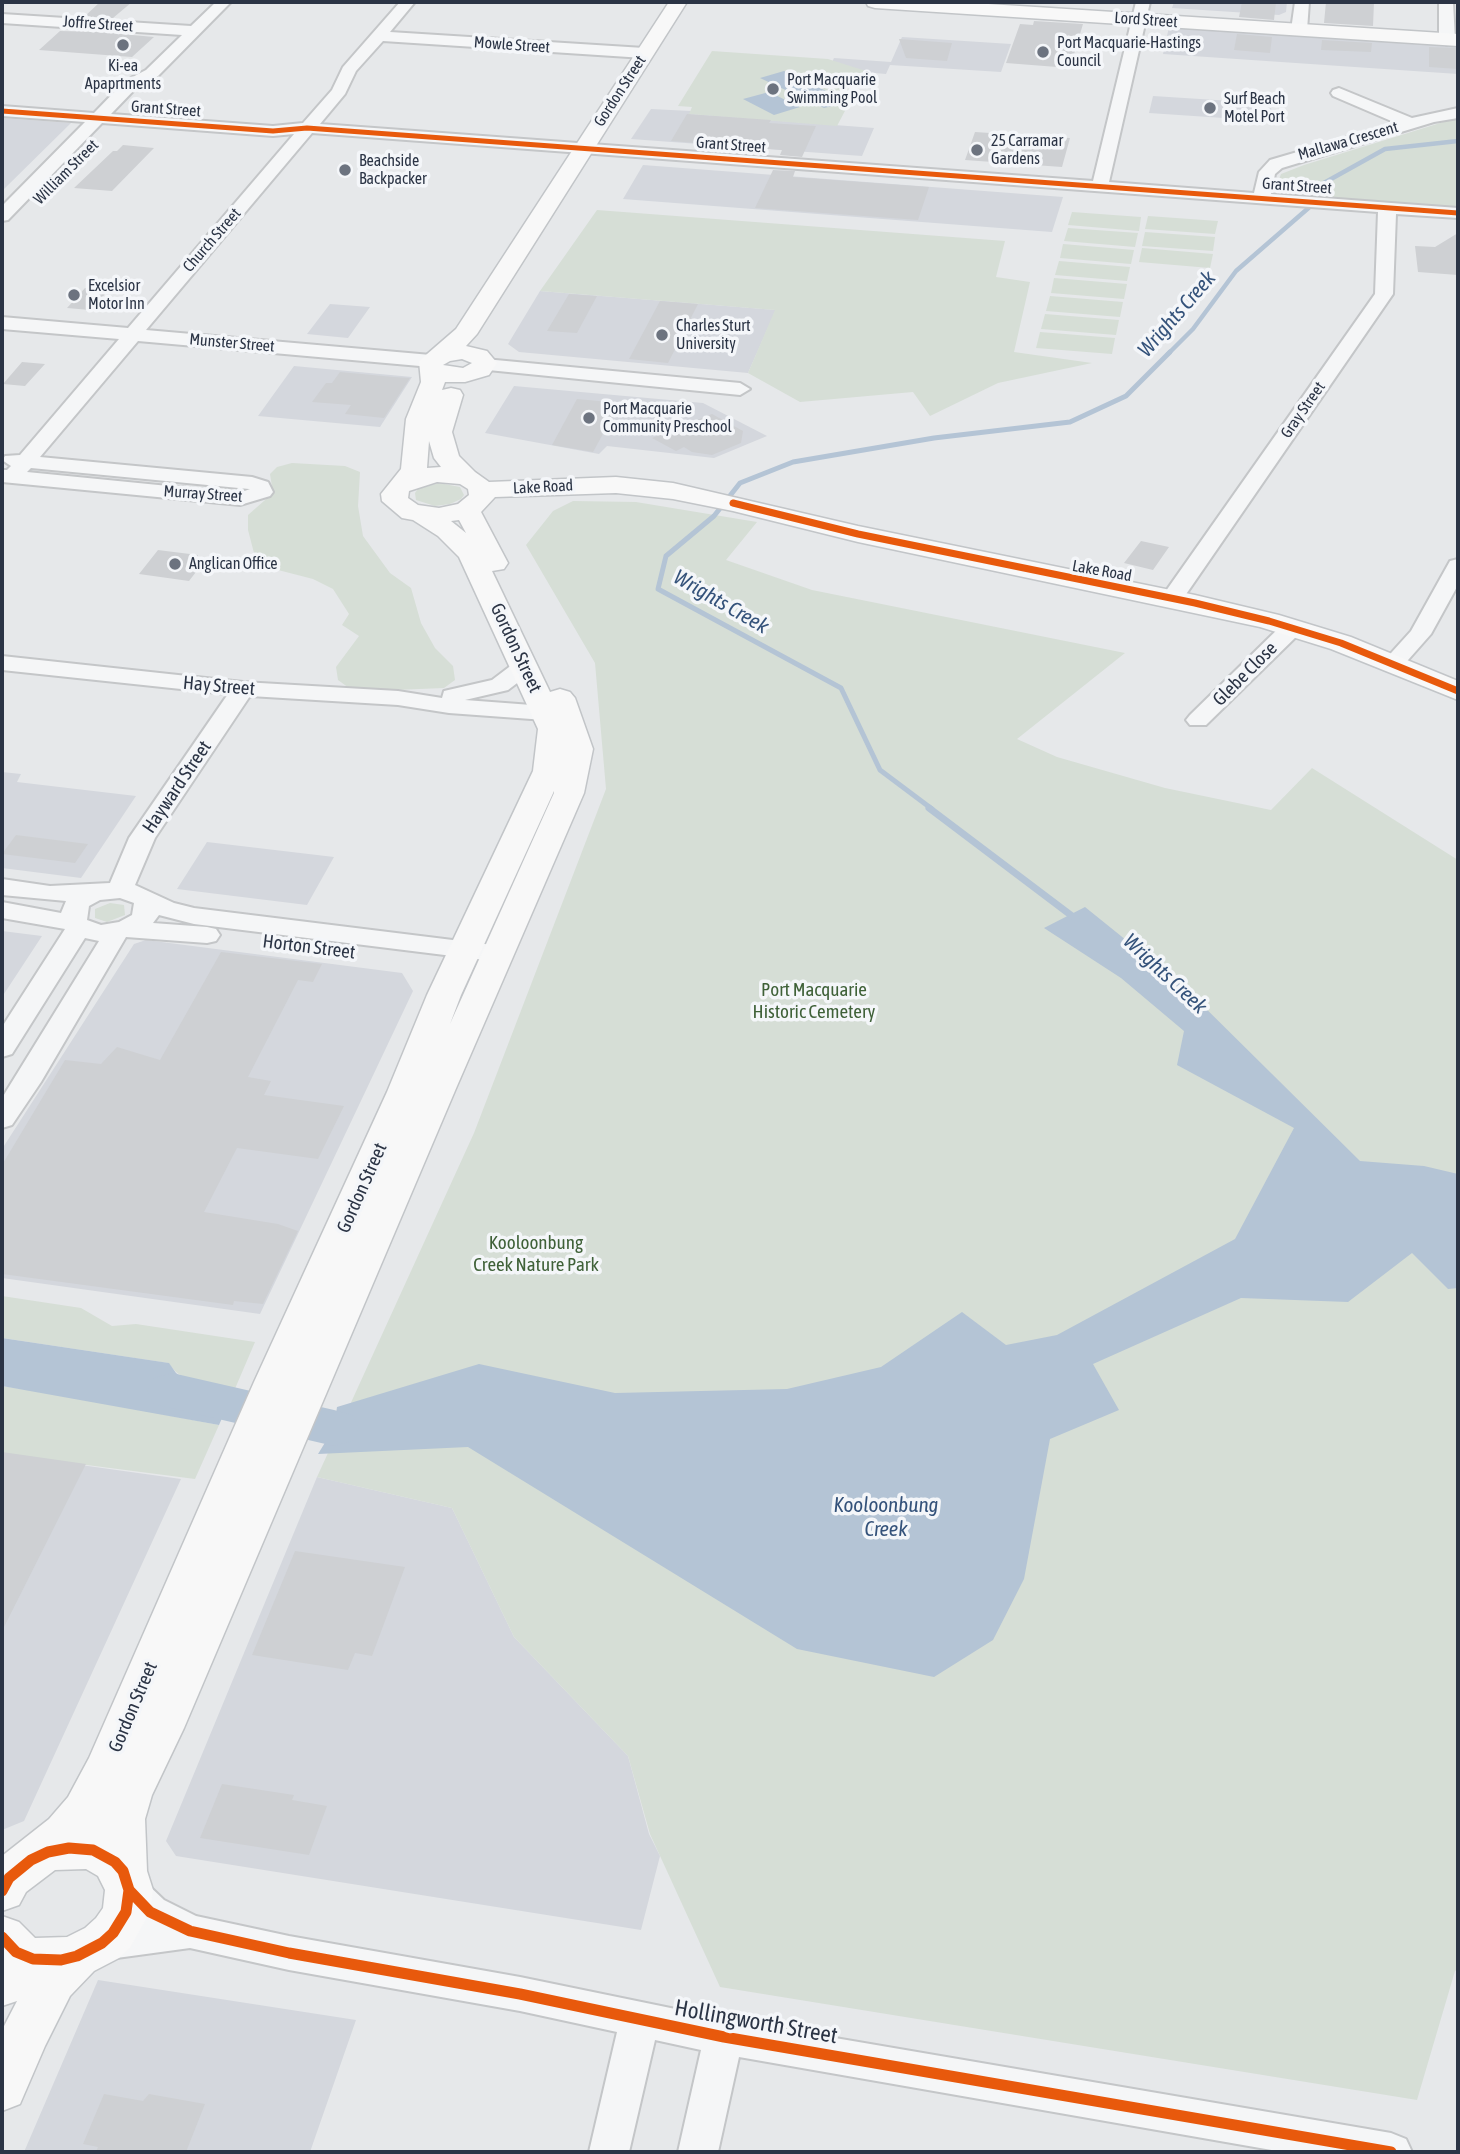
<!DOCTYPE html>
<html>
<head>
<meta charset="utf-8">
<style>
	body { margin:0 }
	#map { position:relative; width:1460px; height:2154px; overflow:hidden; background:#e6e8ea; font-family:"Asap Condensed",sans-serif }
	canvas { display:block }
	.frame { position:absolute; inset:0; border:4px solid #2b3445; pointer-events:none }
</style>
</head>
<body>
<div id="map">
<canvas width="1460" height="2154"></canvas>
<div class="frame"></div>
</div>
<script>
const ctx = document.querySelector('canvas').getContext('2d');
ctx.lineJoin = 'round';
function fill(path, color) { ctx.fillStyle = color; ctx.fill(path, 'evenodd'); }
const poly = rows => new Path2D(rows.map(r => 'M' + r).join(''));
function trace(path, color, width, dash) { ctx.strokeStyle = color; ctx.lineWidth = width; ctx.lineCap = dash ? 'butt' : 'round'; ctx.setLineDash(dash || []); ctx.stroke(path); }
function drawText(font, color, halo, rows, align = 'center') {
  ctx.font = font + ' "Asap Condensed",sans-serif'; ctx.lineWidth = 7; ctx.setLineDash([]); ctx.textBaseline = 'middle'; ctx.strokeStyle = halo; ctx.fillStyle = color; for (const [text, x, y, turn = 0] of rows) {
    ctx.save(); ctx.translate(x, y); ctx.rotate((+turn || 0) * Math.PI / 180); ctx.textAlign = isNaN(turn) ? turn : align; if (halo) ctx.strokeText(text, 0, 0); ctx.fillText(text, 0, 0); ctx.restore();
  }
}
fill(poly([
	[1174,2,1287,2,1286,12,1279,15,1172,8],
	[1169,27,1458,46,1458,74,1163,54],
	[902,37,1011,44,1001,72,890,65,886,74,829,69,834,58,891,62],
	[1153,96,1263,103,1286,119,1268,121,1149,113],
	[651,109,691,111,690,114,874,128,862,156,631,139],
	[2,118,71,123,2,191],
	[643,165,1063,197,1052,232,623,199],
	[540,291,776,310,748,373,519,352,508,344],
	[330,304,370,307,348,338,307,334],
	[294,366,412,377,380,427,258,416],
	[514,386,703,403,767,436,714,458,607,446,599,454,485,433],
	[2,772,21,774,17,782,136,796,81,878,2,868],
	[207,842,334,857,307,905,177,889],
	[2,931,42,936,2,997],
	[146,940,402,973,413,991,260,1314,2,1278,2,1149,134,944],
	[2,1454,181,1479,24,1821,2,1830],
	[317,1477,452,1508,514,1637,628,1756,649,1834,660,1856,641,1930,176,1856,166,1841],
	[98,1980,356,2020,310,2152,24,2152]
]), '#d4d7dd');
fill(poly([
	[712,51,828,59,866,71,837,126,689,114,692,107,678,106],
	[1450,120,1458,120,1458,209,1274,193,1281,174,1304,165],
	[597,210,1005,241,996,277,1030,282,1014,352,1092,363,998,383,930,416,913,392,800,402,748,373,775,310,540,291],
	[1072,212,1141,217,1139,231,1068,225],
	[1148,216,1218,221,1215,234,1145,229],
	[1068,228,1138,233,1135,247,1064,241],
	[1145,232,1215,237,1213,251,1142,246],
	[1063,244,1134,250,1131,264,1060,258],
	[1142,248,1213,254,1210,268,1139,262],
	[1059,261,1130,267,1127,281,1055,275],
	[1054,278,1127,284,1124,299,1051,293],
	[1050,296,1123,302,1120,317,1046,311],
	[1045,314,1119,320,1116,335,1041,329],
	[1040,332,1115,338,1112,354,1036,348],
	[292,463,345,466,360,472,358,506,363,536,390,573,411,588,421,623,435,648,453,666,455,680,444,688,371,691,349,688,338,680,336,667,359,636,342,625,349,614,333,589,313,579,247,562,254,553,248,530,248,515,273,493,270,474,277,467],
	[439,483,460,487,464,495,461,499,450,504,435,506,416,500,415,493,418,489],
	[573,501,636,502,757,522,726,560,812,590,1125,653,1017,739,1057,757,1165,788,1271,810,1312,768,1458,860,1458,1969,1455,1971,1417,2100,720,1987,650,1834,628,1756,514,1637,452,1508,317,1477,474,1133,606,789,595,663,526,545,553,511],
	[110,903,124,905,125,915,107,922,95,918,95,909],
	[2,1296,81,1308,112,1326,136,1324,255,1342,234,1391,208,1388,192,1384,176,1372,168,1363,2,1338],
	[2,1386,62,1395,219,1425,195,1479,2,1454]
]), '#d6ded6');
fill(poly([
	[784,71,849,102,824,108,760,78],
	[769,92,800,107,774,115,743,99],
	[1085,907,1183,986,1360,1161,1424,1166,1458,1174,1458,1288,1448,1289,1412,1253,1348,1302,1241,1298,1093,1364,1119,1410,1050,1439,1024,1579,993,1640,934,1677,797,1649,468,1447,318,1454,334,1428,337,1407,479,1364,615,1393,787,1389,881,1367,962,1312,1006,1345,1057,1335,1235,1239,1294,1128,1177,1065,1184,1031,1121,978,1044,928],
	[2,1338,169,1363,176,1373,192,1384,234,1391,219,1425,2,1386]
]), '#b4c4d5');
trace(poly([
	[1168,354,1193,329,1236,271,1320,198,1322,184,1385,149,1458,141]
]), '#b4c4d5', 4.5);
trace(poly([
	[932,809,880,770,841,688,658,589,666,556,714,516,740,483,793,462,934,438,1070,422,1126,396,1170,352]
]), '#b4c4d5', 5);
trace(poly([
	[929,808,1076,919]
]), '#b4c4d5', 7);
fill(poly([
	[172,1373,334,1410,352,1415,359,1428,352,1441,334,1446,154,1404,147,1391,154,1378,172,1373]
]), '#b4c4d5');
fill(poly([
	[100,2,132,2,113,18,84,17],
	[1242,2,1276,2,1274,20,1239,17],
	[1326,2,1374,2,1373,26,1324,23],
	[1034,21,1083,24,1070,68,1006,63,1020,24,1033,25],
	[60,31,99,32,154,37,132,57,39,50],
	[1237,34,1272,37,1270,53,1234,50],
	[899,39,952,43,947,61,906,58],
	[1322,40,1372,43,1371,52,1321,50],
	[1429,47,1458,48,1458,69,1429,67],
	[687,114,771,120,769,123,816,126,802,157,780,155,782,150,671,141],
	[975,132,1050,137,1070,138,1062,167,965,160],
	[123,145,154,148,112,191,74,188,113,151,117,151],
	[773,170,795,171,793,177,929,187,918,220,755,208],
	[1458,233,1458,275,1418,272,1415,246,1435,247],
	[85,288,109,290,90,310,67,308],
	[569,294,597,296,577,333,547,331],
	[660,301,698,304,668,363,629,359],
	[22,362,45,364,25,386,3,384],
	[340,372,394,377,410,378,384,418,345,414,351,405,312,402,326,383,332,383],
	[577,399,620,403,593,452,552,445],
	[712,414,743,431,741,443,712,455,692,452,684,447,676,451,652,438],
	[1141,541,1169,547,1153,570,1124,563],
	[158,550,198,555,196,558,206,559,189,581,139,574],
	[16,835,88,844,75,863,2,854],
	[221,952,322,964,313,982,298,980,248,1077,271,1081,264,1095,344,1106,318,1159,237,1148,204,1212,278,1224,298,1231,263,1304,234,1301,233,1305,2,1274,2,1165,65,1060,101,1064,117,1047,160,1060],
	[2,1452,86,1464,2,1631],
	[295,1551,405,1567,372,1656,355,1653,348,1670,252,1655],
	[222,1784,294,1795,292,1800,327,1806,309,1855,200,1838],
	[104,2094,143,2101,149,2094,205,2104,186,2152,96,2152,98,2147,83,2144]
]), '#ced0d3');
const minor = poly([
	[216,2,231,2,158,76,137,87,111,114,273,126,303,123,332,90,343,67,400,2,415,2,390,32,644,48,652,53,644,58,383,41,356,71,345,94,320,124,1093,181,1136,2,1150,2,1109,182,1254,193,1259,172,1270,160,1396,123,1333,96,1331,93,1333,90,1339,88,1412,118,1458,108,1458,118,1434,122,1282,168,1275,174,1271,194,1458,208,1458,218,1396,214,1393,294,1180,603,1172,605,1164,603,1161,598,1375,294,1378,212,312,133,146,330,431,355,441,361,438,365,431,367,138,341,40,457,252,477,268,482,273,492,270,496,240,505,2,482,2,470,7,470,11,466,2,460,5,456,20,455,119,339,2,329,2,317,128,328,294,134,273,136,102,123,8,220,2,221,2,206,85,122,2,116,2,106,94,113,125,81,146,70,182,35,2,23,2,14,191,26,216,2],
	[31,468,249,489,250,489,239,493,27,472,31,468],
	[1295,2,1309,2,1307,30,1299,35,1291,30,1295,2],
	[1439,2,1453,2,1455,40,1452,43,1447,45,1439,40,1439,2],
	[485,359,740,383,750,389,740,395,478,369,475,365,485,359],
	[1458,559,1458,585,1431,634,1401,668,1385,668,1382,663,1411,631,1450,561,1458,559],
	[1292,621,1300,623,1303,628,1300,633,1206,725,1190,725,1186,720,1190,715,1284,623,1292,621],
	[2,656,243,682,398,691,442,698,444,691,492,680,517,661,533,661,536,666,533,671,508,690,465,700,545,706,553,708,557,713,553,718,545,720,449,713,398,705,250,696,155,838,135,885,174,903,194,908,485,944,494,946,498,952,494,958,485,960,194,924,159,915,153,923,207,927,216,929,220,935,216,941,207,943,126,937,41,1082,12,1125,2,1128,2,1098,99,941,85,938,12,1054,2,1057,2,1027,65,929,2,918,2,902,61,913,66,901,2,895,2,879,50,886,110,883,129,838,228,694,2,670,2,656],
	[120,898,134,903,132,915,119,922,101,925,87,920,89,906,100,900,120,898],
	[129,1874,142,1879,164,1900,196,1916,289,1936,520,1977,724,2019,1391,2133,1406,2139,1412,2152,1283,2152,739,2057,718,2152,678,2152,701,2050,655,2040,629,2152,589,2152,617,2032,520,2011,289,1970,190,1948,102,1960,88,1955,83,1943,88,1931,102,1926,135,1922,116,1901,110,1890,116,1879,129,1874]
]);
const major = poly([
	[669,2,687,2,477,334,466,346,487,351,497,363,489,375,465,382,445,382,442,390,451,388,460,390,463,395,452,432,459,456,475,472,489,482,616,477,673,483,858,526,1195,595,1279,615,1351,637,1458,681,1458,700,1331,649,1260,627,858,542,733,511,673,499,616,493,495,497,481,512,508,563,504,569,492,571,550,692,560,689,570,692,575,698,593,749,584,793,457,1086,184,1728,152,1795,145,1819,147,1871,153,1890,150,1912,130,1948,119,1958,94,1971,70,1996,45,2046,20,2104,2,2111,2,2030,17,2001,2,2006,2,1916,19,1922,35,1938,67,1937,85,1928,96,1918,103,1908,105,1890,98,1876,86,1869,55,1870,26,1892,19,1905,2,1911,2,1856,49,1819,68,1797,89,1758,254,1382,387,1092,427,995,533,771,538,729,459,557,438,536,413,520,402,518,382,501,381,494,401,469,406,419,421,382,419,361,456,329,669,2],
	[462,359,472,363,463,368,443,365,450,361,462,359],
	[429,441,434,458,441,467,427,468,429,441],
	[437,482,460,484,468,489,469,495,458,504,439,508,418,505,408,498,409,491,437,482],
	[459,520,466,533,451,521,459,520],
	[554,791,554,793,450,1024,461,995,554,791],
	[866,2,957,2,1458,34,1458,46,875,8,868,6,866,2]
]);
trace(minor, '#c4c6c8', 4);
trace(major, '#c2c5c8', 3);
fill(minor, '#f5f6f7');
fill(major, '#f8f8f8');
trace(poly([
	[2,111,273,131,307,128,1458,213]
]), '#e8590c', 5);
trace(poly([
	[733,503,858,534,1195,603,1269,621,1341,643,1458,691]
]), '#e8590c', 7);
trace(poly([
	[129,1890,150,1912,190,1931,289,1953,520,1994,724,2037,1391,2152],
	[2,1891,9,1878,31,1860,48,1852,69,1848,93,1850,115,1862,123,1871,129,1890,126,1912,113,1933,102,1943,77,1956,61,1960,33,1959,16,1952,2,1937]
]), '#e8590c', 11);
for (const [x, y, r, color] of [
	[123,45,7,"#6c737f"],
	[1043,52,7,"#6c737f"],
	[773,89,7,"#6c737f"],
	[1210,108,7,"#6c737f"],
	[977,150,7,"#6c737f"],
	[345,170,7,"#6c737f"],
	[74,295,7,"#6c737f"],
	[662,335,7,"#6c737f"],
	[589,418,7,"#6c737f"],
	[175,564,7,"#6c737f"]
]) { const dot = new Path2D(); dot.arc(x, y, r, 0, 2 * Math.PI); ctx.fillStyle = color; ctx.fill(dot); trace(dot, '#f4f6f9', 2.5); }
drawText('16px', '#2b3445', '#f4f6f9', [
	["Lord Street",1146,20,4],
	["Joffre Street",98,24,4],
	["Mowle Street",512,45,4],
	["Gordon Street",620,91,-57],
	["Grant Street",166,109,4],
	["Mallawa Crescent",1348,141,-16],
	["Grant Street",731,145,4],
	["William Street",66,172,-45],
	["Grant Street",1297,186,4],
	["Church Street",212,240,-49],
	["Munster Street",232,343,5],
	["Gray Street",1303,410,-55],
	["Lake Road",543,487,-3],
	["Murray Street",203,494,4],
	["Lake Road",1102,571,10]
]);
drawText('16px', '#2b3445', '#f4f6f9', [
	["Port Macquarie-Hastings",1057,43],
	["Council",1057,61],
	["Ki-ea",123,66,"center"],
	["Apaprtments",123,84,"center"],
	["Port Macquarie",787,80],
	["Swimming Pool",787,98],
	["Surf Beach",1224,99],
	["Motel Port",1224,117],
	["25 Carramar",991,141],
	["Gardens",991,159],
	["Beachside",359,161],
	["Backpacker",359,179],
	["Excelsior",88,286],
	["Motor Inn",88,304],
	["Charles Sturt",676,326],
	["University",676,344],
	["Port Macquarie",603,409],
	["Community Preschool",603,427],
	["Anglican Office",189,564]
], 'left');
drawText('19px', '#2b3445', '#f4f6f9', [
	["Gordon Street",516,648,65],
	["Glebe Close",1245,674,-45],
	["Hay Street",219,686,5],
	["Hayward Street",177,787,-56],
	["Horton Street",309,947,7],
	["Gordon Street",362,1188,-66],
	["Gordon Street",133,1707,-67]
]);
drawText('19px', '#3f6138', '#f4f6f9', [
	["Port Macquarie",814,990],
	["Historic Cemetery",814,1012],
	["Kooloonbung",536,1243],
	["Creek Nature Park",536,1265]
]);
drawText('italic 21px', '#34527a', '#f4f6f9', [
	["Wrights Creek",1177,314,-49],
	["Wrights Creek",721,602,30],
	["Wrights Creek",1165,974,43],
	["Kooloonbung",886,1505],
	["Creek",886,1529]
]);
drawText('23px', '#2b3445', '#f4f6f9', [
	["Hollingworth Street",756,2022,10]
]);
</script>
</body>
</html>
